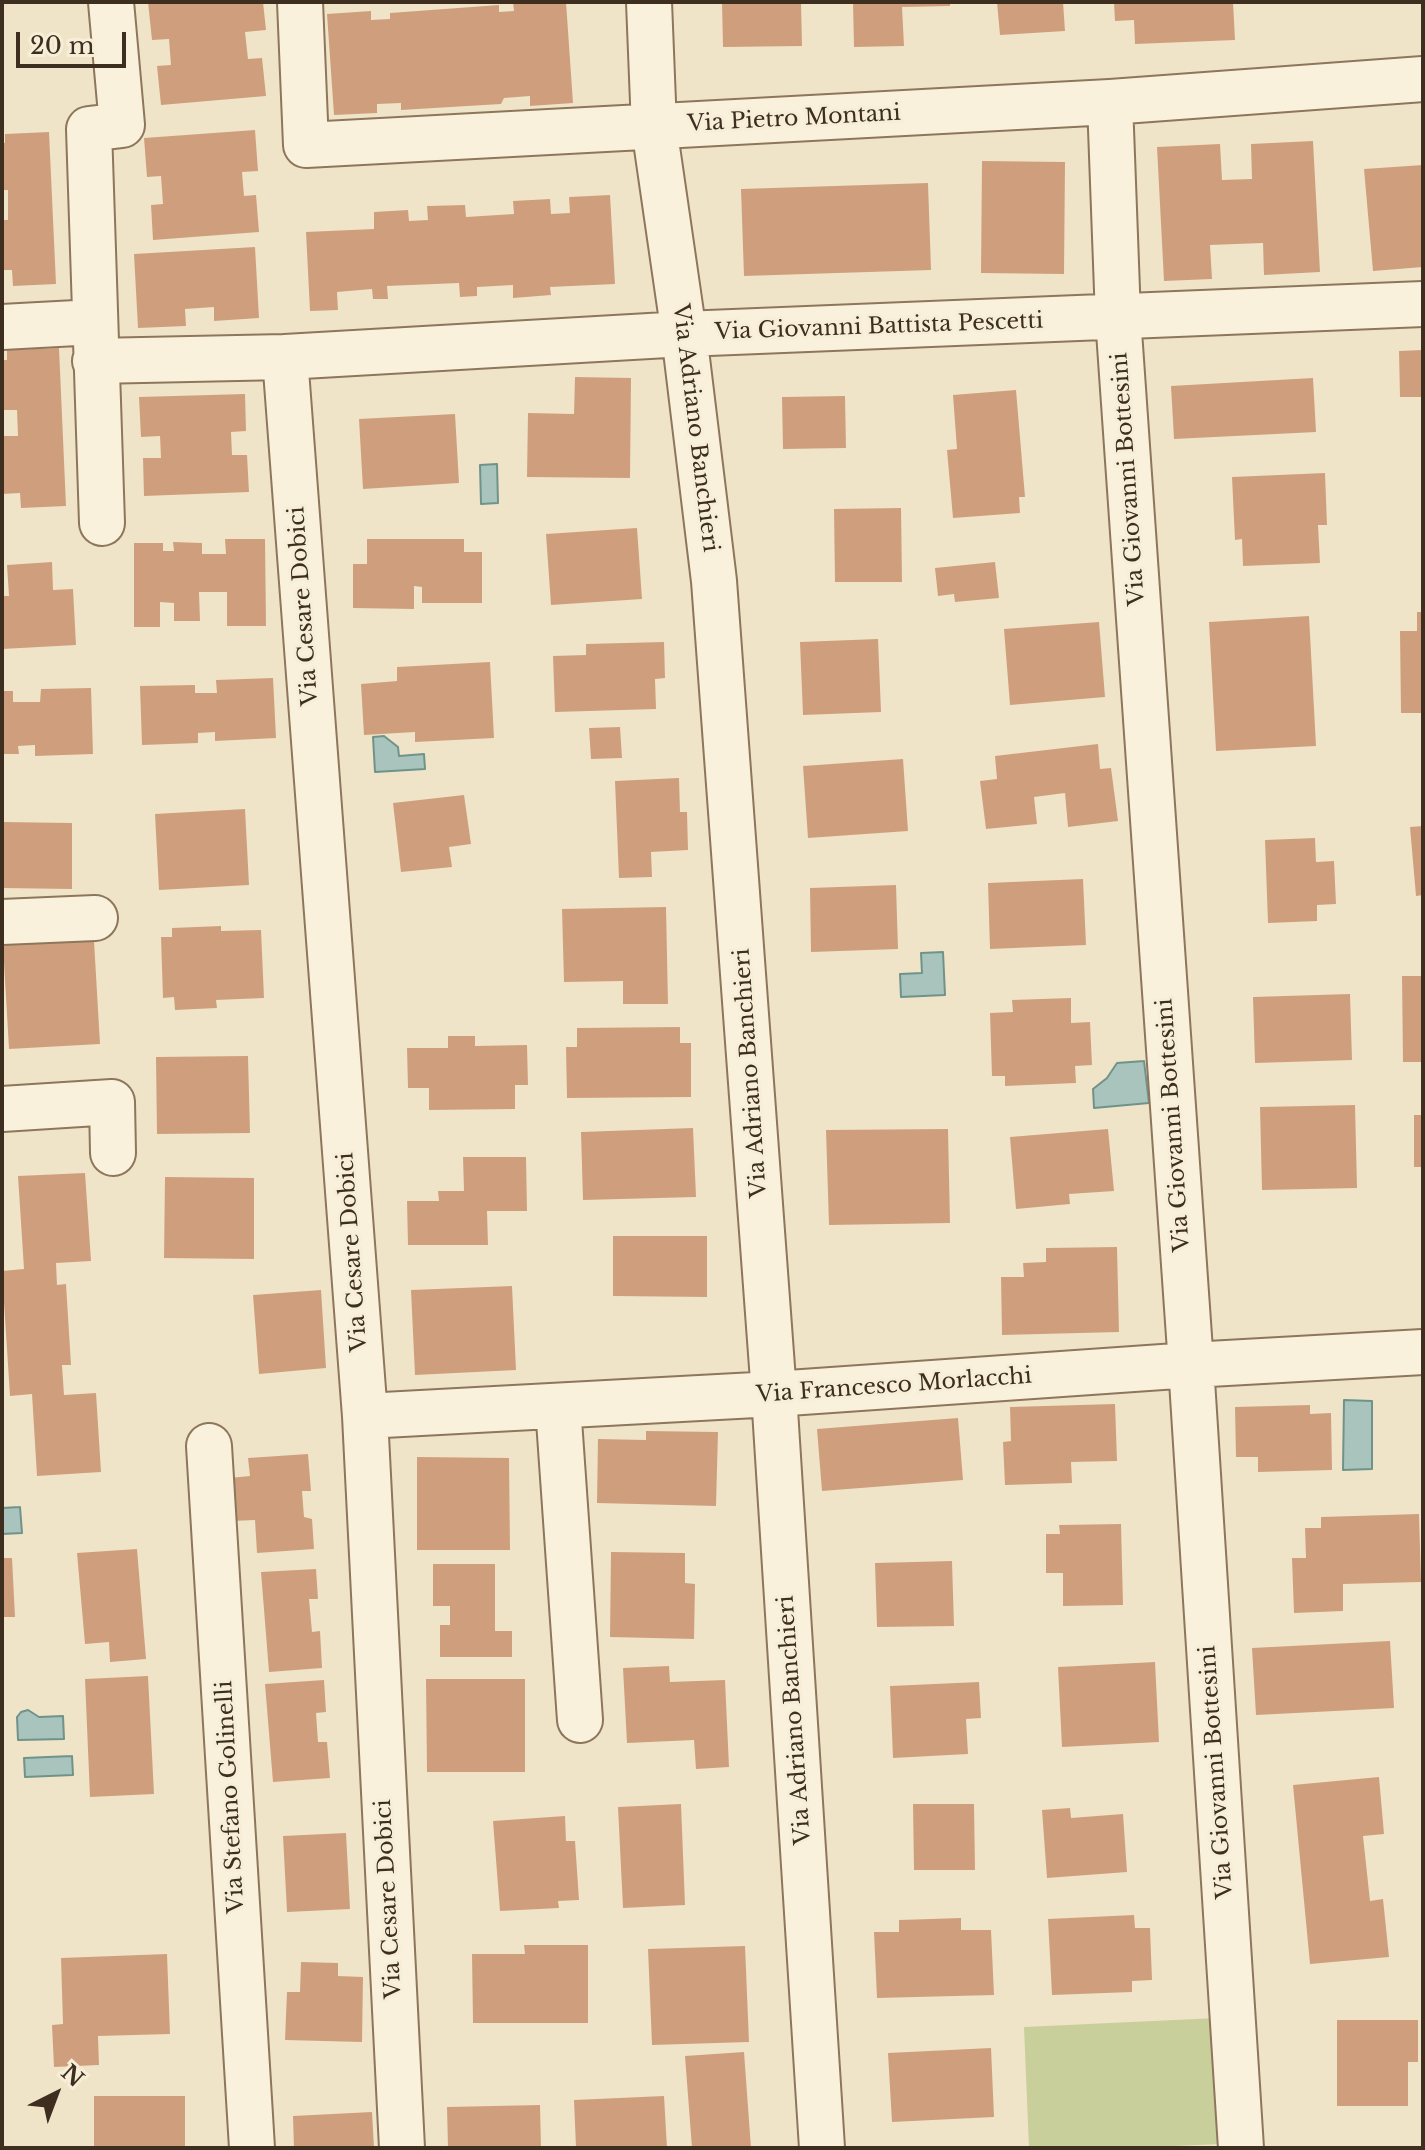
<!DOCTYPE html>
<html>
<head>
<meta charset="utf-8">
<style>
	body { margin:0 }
	#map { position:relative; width:1425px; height:2150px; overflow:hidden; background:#f0e4c8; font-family:"Libre Baskerville",serif }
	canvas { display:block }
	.frame { position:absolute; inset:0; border:4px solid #3d2e20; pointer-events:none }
	.north { position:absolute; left:16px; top:2054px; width:80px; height:80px; -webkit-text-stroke:6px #f7eed8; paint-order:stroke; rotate:42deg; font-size:22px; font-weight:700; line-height:32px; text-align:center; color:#3d2e20 }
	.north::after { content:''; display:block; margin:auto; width:28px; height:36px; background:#3d2e20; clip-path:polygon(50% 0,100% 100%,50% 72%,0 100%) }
	.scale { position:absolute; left:16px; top:32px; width:110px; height:36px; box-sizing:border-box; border:4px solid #3d2e20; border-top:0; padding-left:10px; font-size:24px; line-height:28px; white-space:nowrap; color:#3d2e20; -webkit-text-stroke:6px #f7eed8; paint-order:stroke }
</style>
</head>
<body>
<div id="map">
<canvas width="1425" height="2150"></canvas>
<div class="frame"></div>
<div class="north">N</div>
<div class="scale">20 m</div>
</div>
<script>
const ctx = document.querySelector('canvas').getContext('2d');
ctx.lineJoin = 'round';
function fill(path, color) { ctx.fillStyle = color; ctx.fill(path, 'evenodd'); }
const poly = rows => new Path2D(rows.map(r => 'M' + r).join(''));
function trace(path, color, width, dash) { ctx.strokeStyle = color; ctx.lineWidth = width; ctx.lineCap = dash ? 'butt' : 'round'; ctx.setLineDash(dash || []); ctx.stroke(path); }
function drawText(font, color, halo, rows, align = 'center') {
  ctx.font = font + ' "Libre Baskerville",serif'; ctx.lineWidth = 6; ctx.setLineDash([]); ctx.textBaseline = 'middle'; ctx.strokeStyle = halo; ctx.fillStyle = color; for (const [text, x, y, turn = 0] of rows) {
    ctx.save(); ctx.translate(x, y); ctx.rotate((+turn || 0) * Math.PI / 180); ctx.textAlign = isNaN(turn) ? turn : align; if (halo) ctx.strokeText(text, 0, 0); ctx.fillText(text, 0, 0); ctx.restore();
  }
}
fill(poly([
	[1217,2018,1223,2144,1123,2148,1029,2148,1024,2027]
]), '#c9cf9b');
const water = poly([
	[497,464,498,503,481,504,480,465,497,464],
	[384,736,398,747,399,756,424,754,425,769,375,772,373,737,384,736],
	[943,952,945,995,901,997,900,974,922,973,921,953,943,952],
	[1144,1061,1149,1103,1094,1108,1093,1089,1107,1078,1117,1063,1144,1061],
	[1344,1400,1372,1401,1372,1469,1343,1470,1344,1400],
	[20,1507,22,1533,2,1534,2,1508,20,1507],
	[28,1710,39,1717,63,1716,64,1739,18,1740,17,1717,21,1712,28,1710],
	[72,1756,73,1775,25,1777,24,1758,72,1756]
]);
fill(water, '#a9c4bc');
trace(water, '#6f938a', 2);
fill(poly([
	[148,2,263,2,266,30,245,32,248,59,262,58,266,96,161,105,157,66,171,65,169,39,152,40],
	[513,2,566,2,573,103,530,106,530,96,504,98,501,104,401,110,401,103,377,104,377,113,334,115,327,14,371,11,371,20,390,19,390,13,499,5,499,12,514,11],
	[722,2,801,2,802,46,723,47],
	[853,2,950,2,950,6,902,7,904,46,854,47],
	[997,2,1063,2,1065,31,1000,35],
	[1114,2,1233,2,1235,40,1135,44,1134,20,1115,21],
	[255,130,258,171,242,172,244,196,256,195,259,232,153,240,151,205,163,204,161,176,147,177,144,138],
	[49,132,56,284,13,286,12,270,2,270,2,220,8,220,8,190,2,190,2,143,5,143,5,134],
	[1313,141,1320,272,1264,275,1263,243,1210,245,1212,279,1164,281,1157,147,1220,144,1222,180,1252,179,1251,144],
	[982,161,1065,162,1064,274,981,273],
	[1423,165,1423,267,1373,271,1364,169],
	[928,183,931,270,744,276,741,189],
	[610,195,615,284,550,287,551,295,513,298,513,285,477,287,477,296,460,297,459,283,387,286,388,299,373,299,372,289,337,292,338,310,310,311,306,232,374,229,374,212,408,210,409,221,428,220,427,206,465,205,466,217,514,214,513,201,550,199,551,214,570,213,569,197],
	[255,247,259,318,214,321,214,307,185,309,186,326,138,328,134,254],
	[59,348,66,506,21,508,20,493,2,494,2,436,18,436,17,410,2,410,2,360,7,360,7,350],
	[1423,350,1423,397,1400,397,1399,351],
	[575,377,631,378,630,478,527,477,528,413,574,414],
	[1313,378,1316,432,1174,439,1171,386],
	[1016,390,1025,497,1019,497,1020,513,953,518,947,450,957,449,953,395],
	[245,394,246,431,231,432,232,455,247,455,249,492,144,496,143,458,161,458,160,436,141,437,139,397],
	[845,396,846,448,783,449,782,397],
	[455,414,459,483,363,489,359,419],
	[1325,473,1327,525,1318,525,1320,563,1243,566,1242,539,1235,540,1232,477],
	[901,508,902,582,835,582,834,509],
	[637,528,642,599,551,605,546,534],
	[225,539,265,539,266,626,227,626,227,592,199,592,200,621,174,621,174,603,160,602,160,627,134,627,134,543,163,543,163,551,174,551,173,542,202,543,202,554,226,554],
	[367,539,464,539,464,552,482,552,482,603,422,603,422,587,414,586,414,609,353,608,353,564,367,564],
	[52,562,53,590,73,589,76,645,2,649,2,596,9,596,7,565],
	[995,562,999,598,955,602,954,594,938,596,935,568],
	[1417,612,1423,612,1423,713,1401,713,1400,631,1417,631],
	[1309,616,1316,746,1216,751,1209,622],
	[1099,622,1105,697,1010,705,1004,629],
	[878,639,881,712,803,715,800,642],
	[664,642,665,678,655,679,656,709,555,712,553,656,586,655,586,644],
	[490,662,494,738,415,742,415,732,364,735,361,684,397,681,397,667],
	[273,678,276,738,215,741,215,732,198,733,198,743,142,745,140,686,195,685,195,693,217,693,216,680],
	[91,688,93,754,35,756,35,745,18,746,19,754,2,754,2,691,13,691,13,702,40,702,41,689],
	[620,727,622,758,591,759,589,728],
	[1098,744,1100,769,1111,768,1118,821,1068,827,1065,793,1034,797,1037,824,986,829,980,781,997,779,995,756],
	[903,759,908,831,808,838,803,766],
	[679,778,680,812,687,812,688,850,651,852,652,877,619,878,615,781],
	[464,795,471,844,449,847,452,867,401,872,393,803],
	[245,809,249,885,159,890,155,814],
	[2,822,72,823,72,889,2,888],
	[1423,826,1423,895,1416,896,1410,827],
	[1315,838,1316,862,1334,861,1336,904,1317,905,1317,921,1268,923,1265,840],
	[1083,879,1086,945,990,949,988,883],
	[896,885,898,949,811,952,810,888],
	[666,907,668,1004,623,1004,623,981,564,982,562,909],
	[221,926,221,931,261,930,264,998,216,1000,217,1008,175,1010,174,997,163,998,161,937,172,937,172,928],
	[94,941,100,1044,9,1049,3,945],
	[1402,976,1423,976,1423,1062,1403,1062],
	[1350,994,1352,1060,1255,1063,1253,997],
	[1071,998,1071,1023,1090,1022,1092,1065,1075,1066,1076,1083,1005,1086,1005,1076,992,1076,990,1013,1013,1012,1012,1000],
	[680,1027,680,1043,691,1043,691,1097,567,1098,566,1047,577,1047,577,1028],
	[448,1036,475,1036,475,1046,527,1045,528,1085,515,1085,515,1109,429,1110,429,1088,408,1088,407,1048,448,1048],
	[248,1056,250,1133,157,1134,156,1057],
	[1355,1105,1357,1188,1262,1190,1260,1107],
	[1414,1115,1423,1115,1423,1167,1414,1167],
	[693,1128,696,1197,583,1200,581,1132],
	[948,1129,950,1223,829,1225,826,1130],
	[1108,1129,1114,1191,1069,1194,1070,1204,1016,1209,1010,1137],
	[463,1157,526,1157,527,1211,487,1211,488,1245,408,1245,407,1201,439,1201,438,1191,464,1191],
	[85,1173,91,1261,56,1263,57,1285,66,1284,71,1365,62,1365,64,1395,96,1393,101,1472,37,1476,32,1394,10,1396,2,1271,24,1269,18,1176],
	[165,1177,254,1178,254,1259,164,1258],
	[613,1236,707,1236,707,1297,613,1296],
	[1117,1247,1119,1332,1002,1335,1001,1277,1024,1277,1023,1263,1046,1262,1046,1248],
	[512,1286,516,1370,415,1375,411,1290],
	[321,1290,326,1368,259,1374,253,1295],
	[1115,1404,1117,1461,1071,1462,1072,1483,1005,1485,1003,1442,1011,1441,1010,1407],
	[1310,1405,1310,1414,1331,1413,1332,1470,1258,1472,1258,1457,1236,1457,1235,1407],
	[958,1418,963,1480,822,1491,817,1429],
	[646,1431,718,1432,716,1506,597,1503,598,1439,646,1440],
	[308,1454,311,1491,302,1491,304,1517,312,1519,314,1549,257,1553,255,1520,232,1521,229,1478,250,1476,248,1458],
	[417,1457,509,1458,510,1550,417,1550],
	[1419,1514,1421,1582,1343,1584,1343,1611,1294,1613,1292,1558,1306,1558,1305,1528,1321,1528,1321,1517],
	[1121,1524,1123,1605,1063,1606,1063,1573,1046,1573,1046,1534,1060,1534,1059,1525],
	[137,1549,146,1659,110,1662,109,1642,85,1644,77,1553],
	[611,1552,685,1553,685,1583,695,1584,694,1639,610,1637],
	[2,1558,12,1558,15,1617,2,1617],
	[952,1561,954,1626,877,1627,875,1563],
	[433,1564,495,1564,495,1631,512,1631,512,1657,440,1657,440,1625,450,1625,450,1606,433,1606],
	[316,1569,318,1599,309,1599,312,1632,320,1631,322,1668,269,1672,261,1572],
	[1390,1641,1394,1708,1256,1715,1252,1648],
	[1155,1662,1159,1742,1062,1747,1058,1667],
	[669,1666,670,1682,725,1680,729,1767,696,1769,694,1740,627,1743,623,1668],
	[148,1676,154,1794,90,1797,85,1679],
	[426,1679,525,1679,525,1772,427,1772],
	[324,1680,326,1712,316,1713,318,1742,327,1742,330,1778,273,1782,265,1684],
	[979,1682,981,1718,966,1719,968,1754,893,1758,890,1686],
	[1379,1777,1384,1834,1363,1836,1370,1901,1383,1899,1389,1957,1310,1964,1293,1785],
	[681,1804,685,1905,623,1908,618,1807],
	[913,1804,974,1804,975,1870,914,1870],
	[1070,1808,1071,1818,1123,1814,1127,1872,1047,1878,1042,1810],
	[565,1816,566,1841,575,1841,579,1900,558,1901,559,1908,500,1911,493,1821],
	[346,1833,350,1909,287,1912,283,1836],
	[1134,1915,1135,1928,1150,1928,1152,1980,1132,1981,1132,1992,1052,1995,1048,1919],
	[961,1918,961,1930,991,1930,994,1995,877,1998,874,1932,899,1932,899,1920],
	[524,1945,588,1945,588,2023,473,2023,472,1954,525,1954],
	[745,1946,749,2042,652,2045,648,1949],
	[167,1954,170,2034,98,2036,99,2065,54,2067,52,2025,63,2024,61,1958],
	[301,1962,338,1963,338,1976,363,1977,362,2042,285,2040,287,1992,300,1992],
	[1337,2020,1418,2020,1418,2062,1408,2062,1408,2106,1337,2106],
	[991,2048,994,2117,892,2122,888,2053],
	[744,2052,751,2148,692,2148,685,2056],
	[94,2096,185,2096,185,2148,94,2148],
	[664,2096,667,2148,576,2148,574,2100],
	[540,2105,541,2148,448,2148,447,2107],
	[372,2112,374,2148,294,2148,293,2116]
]), '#cf9f7d');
const minor = poly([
	[300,2,306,145,1110,102,1423,79],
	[649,2,654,127,684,334,714,581,774,1394,822,2148],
	[1110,102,1118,317,1191,1365,1241,2148],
	[2,327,95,322],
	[285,357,365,1416,402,2148],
	[95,361,285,357,684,334,1423,304],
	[102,523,89,129,122,125,111,2],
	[2,922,95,918],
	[2,1109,112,1102,113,1153],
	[558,1406,580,1720],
	[365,1416,774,1394,1191,1365,1423,1352],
	[209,1446,252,2148]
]);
trace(minor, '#8d765c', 48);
trace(minor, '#faf1dc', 44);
drawText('22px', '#3d2e20', '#f7eed8', [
	["Via Pietro Montani",794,119,-3],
	["Via Giovanni Battista Pescetti",879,327,-2],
	["Via Adriano Banchieri",695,428,83],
	["Via Giovanni Bottesini",1129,479,-94],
	["Via Cesare Dobici",304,606,-94],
	["Via Adriano Banchieri",751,1073,-94],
	["Via Giovanni Bottesini",1174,1125,-94],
	["Via Cesare Dobici",353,1252,-94],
	["Via Francesco Morlacchi",894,1386,-4],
	["Via Adriano Banchieri",795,1720,-94],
	["Via Giovanni Bottesini",1217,1772,-94],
	["Via Stefano Golinelli",231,1797,-93],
	["Via Cesare Dobici",389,1899,-93]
]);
</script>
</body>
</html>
